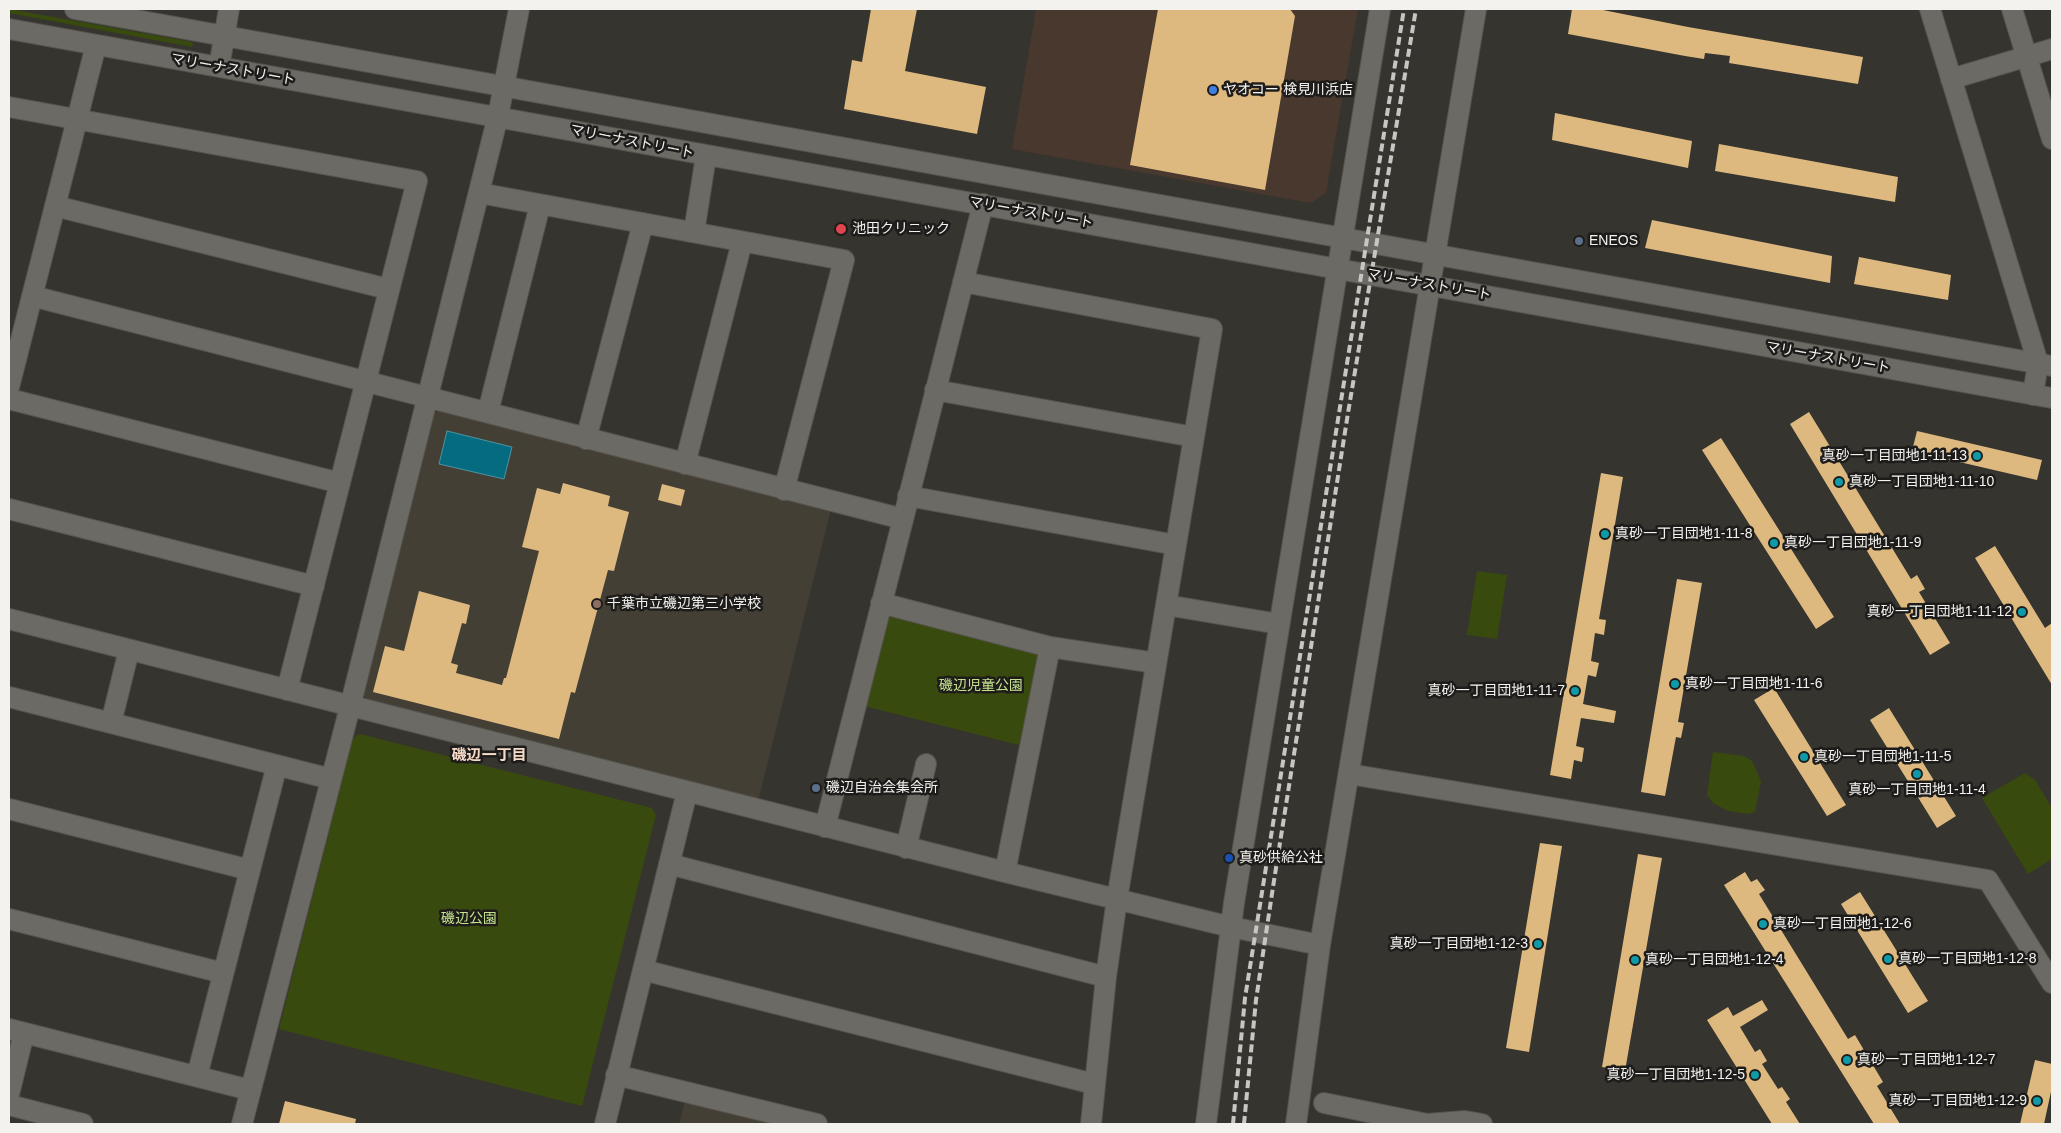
<!DOCTYPE html>
<html>
<head>
<meta charset="utf-8">
<style>
	body { margin:0 }
	#map { position:relative; width:2061px; height:1133px; overflow:hidden; background:#36342f; font-family:Helvetica,sans-serif }
	canvas { display:block }
	.frame { position:absolute; inset:0; border:10px solid #f4f2ef; pointer-events:none }
</style>
</head>
<body>
<div id="map">
<canvas width="2061" height="1133"></canvas>
<div class="frame"></div>
</div>
<script>
const ctx = document.querySelector('canvas').getContext('2d');
ctx.lineJoin = 'round';
function fill(path, color) { ctx.fillStyle = color; ctx.fill(path, 'evenodd'); }
const poly = rows => new Path2D(rows.map(r => 'M' + r).join(''));
function trace(path, color, width, dash) { ctx.strokeStyle = color; ctx.lineWidth = width; ctx.lineCap = dash ? 'butt' : 'round'; ctx.setLineDash(dash || []); ctx.stroke(path); }
function drawText(font, color, halo, rows, align = 'center') {
  ctx.font = font + ' Helvetica,"Noto Sans JP",sans-serif'; ctx.lineWidth = 5; ctx.setLineDash([]); ctx.textBaseline = 'middle'; ctx.strokeStyle = halo; ctx.fillStyle = color; for (const [text, x, y, turn = 0] of rows) {
    ctx.save(); ctx.translate(x, y); ctx.rotate((+turn || 0) * Math.PI / 180); ctx.textAlign = isNaN(turn) ? turn : align; if (halo) ctx.strokeText(text, 0, 0); ctx.fillText(text, 0, 0); ctx.restore();
  }
}
fill(poly([
	[1036,9,1358,9,1326,193,1311,203,1012,149]
]), '#49382e');
fill(poly([
	[439,410,828,509,830,513,759,797,755,800,367,701,364,695,435,413],
	[685,1101,775,1124,679,1124]
]), '#443f35');
fill(poly([
	[9,9,192,42,193,45,192,47,9,13],
	[1477,571,1507,575,1497,639,1467,635],
	[891,615,1035,651,1039,658,1019,745,864,706,884,620],
	[360,734,652,808,656,815,582,1106,279,1029,353,738],
	[1713,752,1744,756,1752,761,1761,781,1755,812,1748,814,1728,811,1713,803,1707,795],
	[2025,773,2035,780,2052,808,2052,859,2028,874,1982,798]
]), '#394a0f');
const water = poly([
	[447,431,512,447,504,479,439,464,447,431]
]);
fill(water, '#056b80');
trace(water, '#4d94a1', 1);
fill(poly([
	[871,9,917,9,905,71,986,87,977,134,844,109,852,60,862,62],
	[1158,9,1290,9,1295,16,1265,190,1130,165],
	[1572,9,1598,9,1688,27,1863,57,1858,84,1729,63,1730,56,1705,53,1704,59,1685,56,1568,34],
	[1555,113,1692,141,1688,168,1552,140],
	[1719,144,1898,177,1895,202,1715,171],
	[1652,220,1832,256,1830,283,1645,248],
	[1859,257,1951,275,1948,300,1854,284],
	[1809,412,1911,579,1917,575,1925,589,1919,592,1950,643,1930,655,1790,424],
	[1917,431,2042,460,2037,480,1912,451],
	[1721,438,1834,617,1816,629,1702,450],
	[1601,473,1623,477,1599,619,1606,620,1604,635,1595,633,1591,661,1599,663,1596,677,1588,675,1583,704,1616,711,1614,723,1581,718,1576,746,1584,748,1582,762,1574,760,1571,779,1550,775],
	[563,483,610,496,608,506,629,512,614,571,608,570,575,693,571,692,559,739,373,692,385,646,404,651,419,591,470,605,466,624,462,623,451,663,458,665,456,673,502,685,504,678,506,678,539,551,522,547,537,488,560,494],
	[662,484,685,490,681,506,658,500],
	[1995,546,2045,628,2052,623,2052,685,1975,558],
	[1677,579,1702,583,1678,722,1684,723,1681,738,1676,737,1665,796,1641,792],
	[1774,688,1846,805,1827,816,1754,700],
	[1889,708,1956,816,1937,828,1870,720],
	[1540,843,1562,846,1529,1052,1506,1048],
	[1638,854,1662,858,1625,1071,1602,1067],
	[1745,872,1751,882,1757,879,1765,890,1759,894,1848,1039,1855,1035,1883,1082,1877,1086,1900,1124,1874,1124,1724,885],
	[1860,892,1928,1001,1908,1013,1841,904],
	[1762,1000,1768,1010,1740,1027,1755,1052,1760,1049,1767,1061,1762,1064,1778,1089,1782,1087,1790,1099,1786,1102,1800,1124,1772,1124,1707,1020,1728,1007,1733,1016],
	[2035,1060,2052,1064,2052,1087,2044,1124,2020,1124],
	[285,1101,356,1119,355,1124,279,1124]
]), '#ddb97f');
const minor = poly([
	[75,9,2052,366],
	[1930,9,2038,363,2033,395],
	[2012,9,2052,139],
	[9,29,2052,398],
	[219,67,229,9],
	[1951,79,2052,49],
	[9,107,417,181,287,690],
	[479,193,844,260,784,490],
	[55,206,388,289],
	[694,232,706,156],
	[963,282,1212,329,1117,899,1106,977,1091,1124],
	[32,296,903,519],
	[9,387,96,45],
	[935,390,1194,437],
	[9,399,340,483],
	[488,412,540,205],
	[586,439,643,223],
	[685,464,742,242],
	[908,496,1176,545],
	[9,509,314,586],
	[881,603,1050,647,1156,663],
	[1166,605,1279,624],
	[9,619,1005,872,1231,927,1320,945],
	[9,697,331,779],
	[111,723,129,650],
	[1349,774,1988,880,2052,983],
	[9,809,250,870],
	[825,827,983,204],
	[906,848,926,764],
	[669,864,1106,977],
	[1005,872,1050,647],
	[9,919,223,973],
	[643,970,1094,1084],
	[9,1029,250,1090],
	[616,1075,817,1124],
	[197,1076,277,765],
	[9,1094,24,1033],
	[1324,1103,1427,1124,1465,1121,1482,1124],
	[9,1105,83,1124],
	[242,1124,350,707,498,116,519,9],
	[605,1124,687,792],
	[1206,1124,1234,903,1380,9],
	[1296,1124,1320,945,1476,9]
]);
trace(minor, '#56544f', 22);
trace(minor, '#6c6a65', 20);
trace(poly([
	[1233,1124,1245,998,1404,9],
	[1244,1124,1256,1000,1273,887,1348,413,1416,9]
]), '#c8c6c3', 4, [8, 4]);
for (const [x, y, r, color] of [
	[1213,90,5,"#3f7fe0"],
	[841,229,6,"#e0444e"],
	[1579,241,5,"#5c6f8a"],
	[1977,456,5,"#0f9aa8"],
	[1839,482,5,"#0f9aa8"],
	[1605,534,5,"#0f9aa8"],
	[1774,543,5,"#0f9aa8"],
	[597,604,5,"#8d6e63"],
	[2022,612,5,"#0f9aa8"],
	[1675,684,5,"#0f9aa8"],
	[1575,691,5,"#0f9aa8"],
	[1804,757,5,"#0f9aa8"],
	[1917,774,5,"#0f9aa8"],
	[816,788,5,"#5c6f8a"],
	[1229,858,5,"#1a4fb4"],
	[1763,924,5,"#0f9aa8"],
	[1538,944,5,"#0f9aa8"],
	[1888,959,5,"#0f9aa8"],
	[1635,960,5,"#0f9aa8"],
	[1847,1060,5,"#0f9aa8"],
	[1755,1075,5,"#0f9aa8"],
	[2037,1101,5,"#0f9aa8"]
]) { const dot = new Path2D(); dot.arc(x, y, r, 0, 2 * Math.PI); ctx.fillStyle = color; ctx.fill(dot); trace(dot, '#1d1c1a', 2); }
drawText('14px', '#f4f2ef', '#1d1c1a', [
	["マリーナストリート",233,70,10],
	["マリーナストリート",632,142,11],
	["マリーナストリート",1031,213,10],
	["マリーナストリート",1429,285,10],
	["マリーナストリート",1828,358,10]
]);
drawText('14px', '#f4f2ef', '#1d1c1a', [
	["ヤオコー 検見川浜店",1223,90],
	["池田クリニック",852,229],
	["ENEOS",1589,241],
	["真砂一丁目団地1-11-13",1967,456,"right"],
	["真砂一丁目団地1-11-10",1849,482],
	["真砂一丁目団地1-11-8",1615,534],
	["真砂一丁目団地1-11-9",1784,543],
	["千葉市立磯辺第三小学校",607,604],
	["真砂一丁目団地1-11-12",2012,612,"right"],
	["真砂一丁目団地1-11-6",1685,684],
	["真砂一丁目団地1-11-7",1565,691,"right"],
	["真砂一丁目団地1-11-5",1814,757],
	["磯辺自治会集会所",826,788],
	["真砂一丁目団地1-11-4",1917,790,"center"],
	["真砂供給公社",1239,858],
	["真砂一丁目団地1-12-6",1773,924],
	["真砂一丁目団地1-12-3",1528,944,"right"],
	["真砂一丁目団地1-12-8",1898,959],
	["真砂一丁目団地1-12-4",1645,960],
	["真砂一丁目団地1-12-7",1857,1060],
	["真砂一丁目団地1-12-5",1745,1075,"right"],
	["真砂一丁目団地1-12-9",2027,1101,"right"]
], 'left');
drawText('14px', '#c5e38d', '#1d1c1a', [
	["磯辺児童公園",981,686],
	["磯辺公園",469,919]
]);
drawText('bold 15px', '#f5dac7', '#1d1c1a', [
	["磯辺一丁目",489,756]
]);
</script>
</body>
</html>
